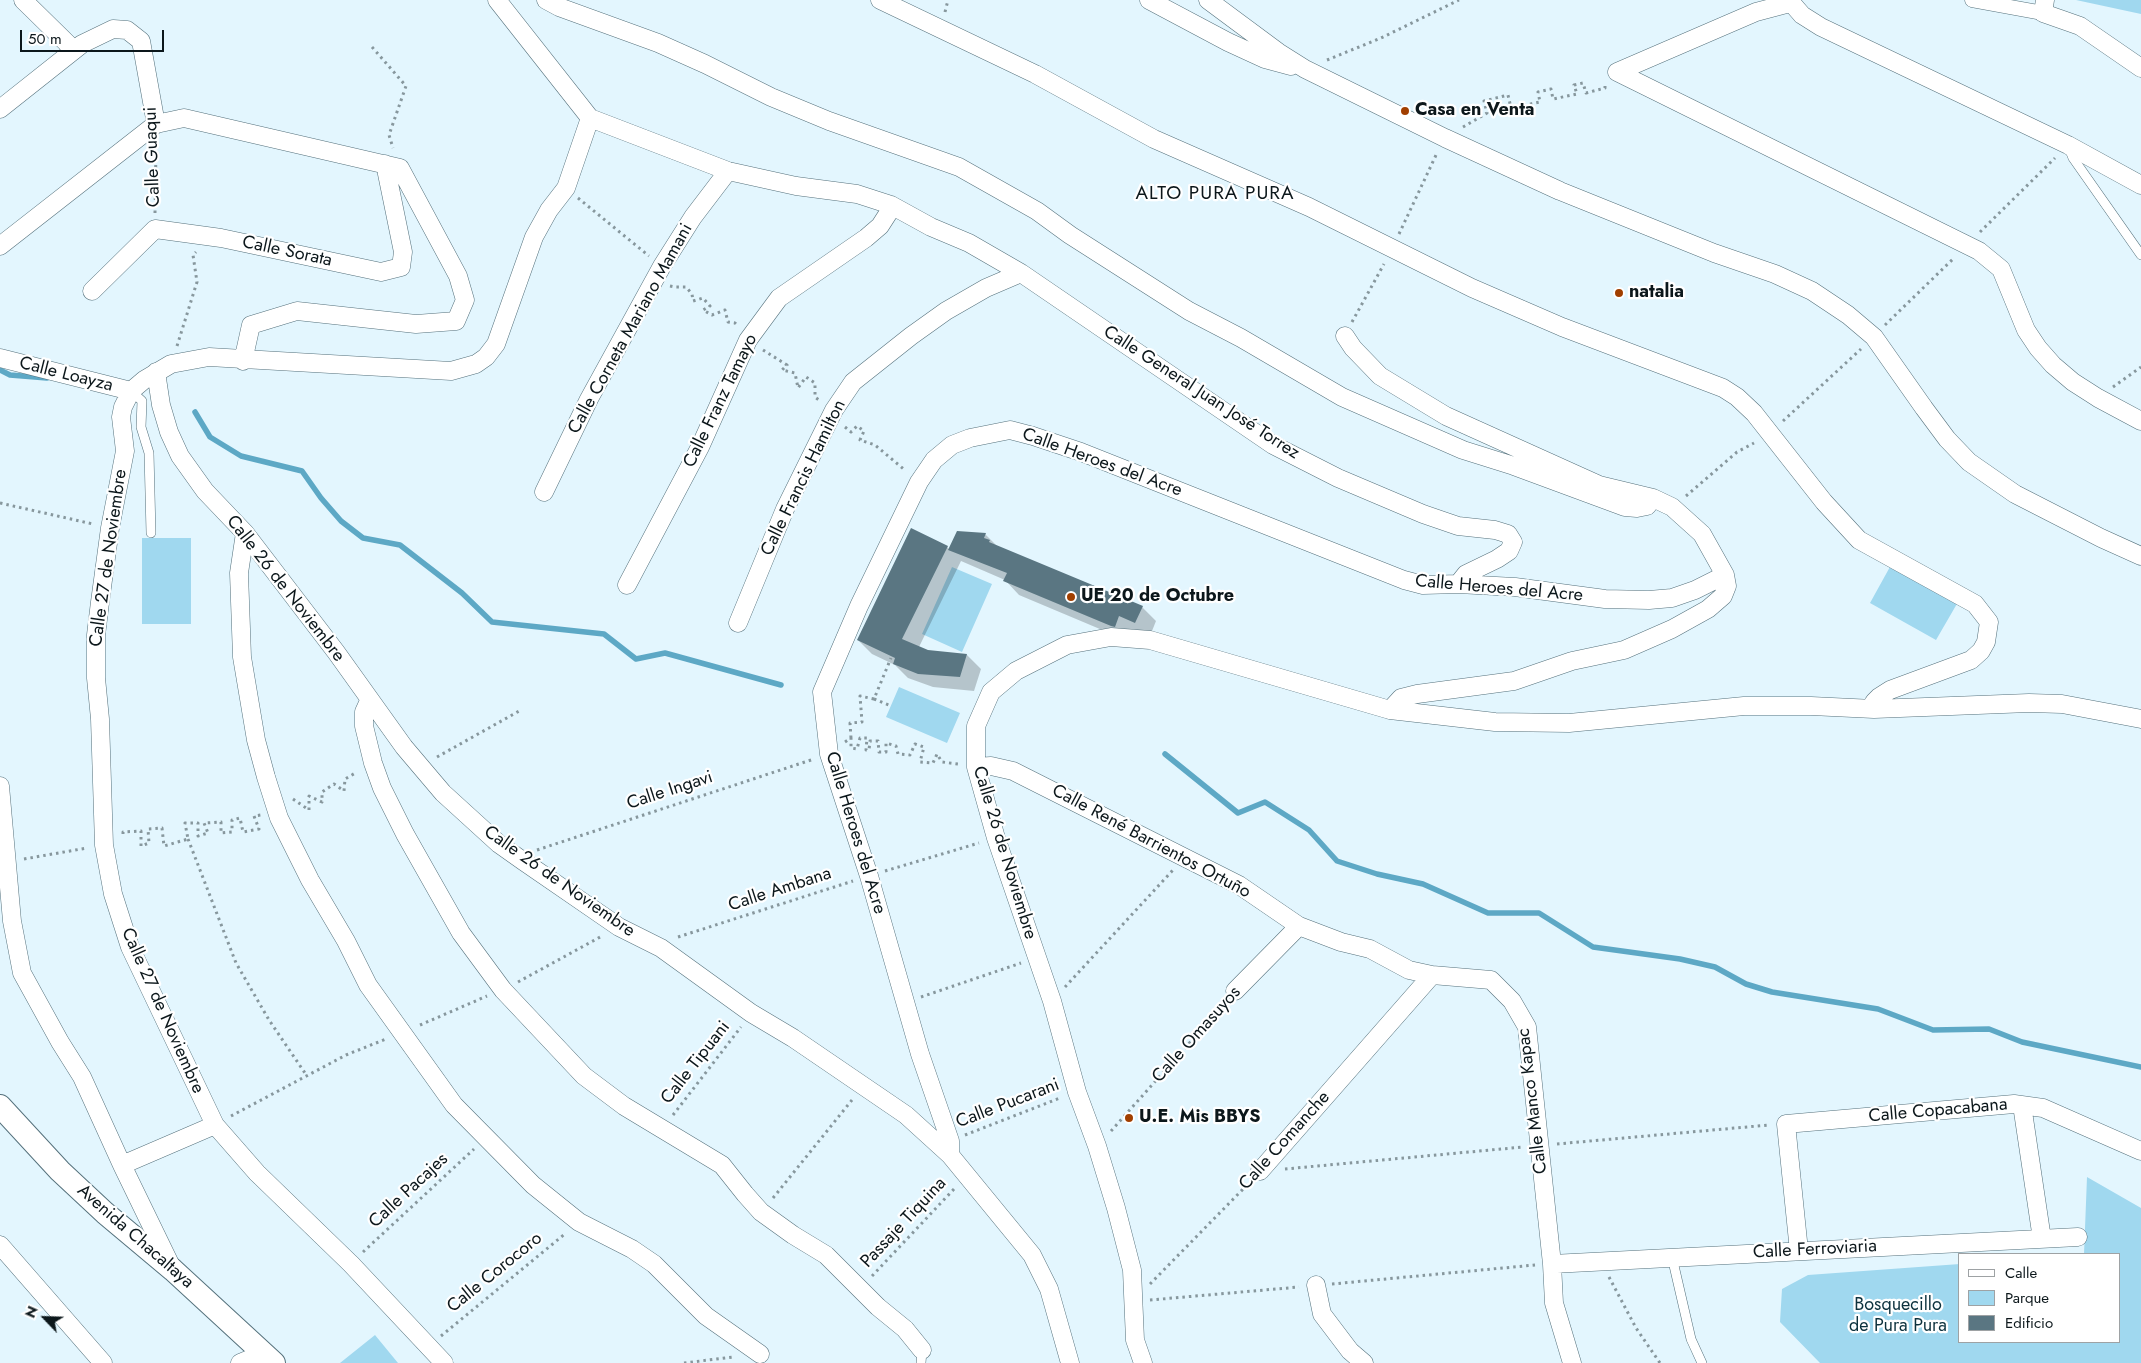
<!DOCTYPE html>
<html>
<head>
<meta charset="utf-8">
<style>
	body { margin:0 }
	#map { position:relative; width:2141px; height:1363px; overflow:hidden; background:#e3f6fe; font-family:Jost,sans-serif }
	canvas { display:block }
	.legend { position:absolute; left:1958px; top:1253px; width:162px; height:90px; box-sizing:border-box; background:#fff; border:1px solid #9ea2a4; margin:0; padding:6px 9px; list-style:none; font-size:15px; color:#0c171b }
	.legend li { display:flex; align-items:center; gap:10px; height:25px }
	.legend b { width:25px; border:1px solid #9ea2a4 }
	.north { position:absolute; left:20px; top:1293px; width:50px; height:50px; -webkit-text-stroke:4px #fff; paint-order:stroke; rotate:294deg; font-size:14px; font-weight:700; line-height:20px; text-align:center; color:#0c171b }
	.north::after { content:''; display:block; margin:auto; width:18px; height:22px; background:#0c171b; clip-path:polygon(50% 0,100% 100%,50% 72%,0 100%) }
	.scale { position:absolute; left:20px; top:30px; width:144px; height:22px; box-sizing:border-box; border:2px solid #0c171b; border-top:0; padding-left:6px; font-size:15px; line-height:18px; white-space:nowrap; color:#0c171b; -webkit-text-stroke:4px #fff; paint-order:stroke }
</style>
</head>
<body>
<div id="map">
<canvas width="2141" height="1363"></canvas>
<ul class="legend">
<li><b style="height:6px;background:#fff"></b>Calle</li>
<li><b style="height:14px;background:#a0d8ef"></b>Parque</li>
<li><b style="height:14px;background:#5a7682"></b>Edificio</li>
</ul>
<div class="north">N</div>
<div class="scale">50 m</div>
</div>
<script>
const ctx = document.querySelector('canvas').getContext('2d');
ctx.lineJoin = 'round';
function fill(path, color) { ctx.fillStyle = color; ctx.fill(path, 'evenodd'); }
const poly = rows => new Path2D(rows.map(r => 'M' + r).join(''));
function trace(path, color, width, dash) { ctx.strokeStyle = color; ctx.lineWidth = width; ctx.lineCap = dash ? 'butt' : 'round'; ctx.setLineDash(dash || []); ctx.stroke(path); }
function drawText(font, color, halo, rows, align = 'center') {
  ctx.font = font + ' Jost,sans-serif'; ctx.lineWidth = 4.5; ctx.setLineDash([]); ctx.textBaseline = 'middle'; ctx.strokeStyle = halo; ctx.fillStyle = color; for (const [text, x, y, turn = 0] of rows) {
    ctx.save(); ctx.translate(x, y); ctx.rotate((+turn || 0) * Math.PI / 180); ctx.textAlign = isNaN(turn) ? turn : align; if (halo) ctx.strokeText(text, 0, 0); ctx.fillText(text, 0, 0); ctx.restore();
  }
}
fill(poly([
	[2076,0,2141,0,2141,14],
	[142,538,191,538,191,624,142,624],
	[1891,565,1958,602,1936,640,1870,603],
	[952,567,992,584,962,652,922,634],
	[899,687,960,713,947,743,886,717],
	[2087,1177,2141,1208,2141,1363,1820,1363,1780,1322,1782,1289,1808,1275,1960,1264,1960,1342,2120,1342,2120,1254,2084,1254],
	[375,1335,398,1363,340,1363]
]), '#a0d8ef');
fill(poly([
	[985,534,998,547,1142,607,1156,621,1150,636,1133,629,1129,640,1126,640,1019,595,1005,580,961,561,919,647,928,651,967,655,981,669,974,691,933,687,908,678,895,665,872,654,858,640,947,547,950,550]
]), '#0003');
trace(poly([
	[0,370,10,375,47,378],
	[195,412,210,437,241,456,302,471,321,498,341,521,363,538,400,545,462,593,492,622,604,634,636,659,665,653,781,685],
	[1165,754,1238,813,1265,802,1309,830,1337,861,1377,874,1423,884,1488,913,1539,913,1593,947,1680,959,1715,967,1746,984,1772,992,1878,1009,1933,1030,1989,1029,2022,1042,2141,1067]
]), '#5da8c5', 5.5);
fill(poly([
	[911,528,948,546,902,639,928,650,967,654,960,677,918,674,893,664,895,658,857,640],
	[957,531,986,533,984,538,990,540,989,542,1143,606,1135,623,1119,616,1115,627,1111,626,1003,581,1007,573,948,550]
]), '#5a7682');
const service = poly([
	[2069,148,2073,158,2141,255],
	[131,391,142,401,141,427,149,453,151,533],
	[1672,1257,1691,1339,1702,1363],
	[921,1363,922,1350]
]);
const pedestrian = poly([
	[1972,0,2043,13]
]);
const minor = poly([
	[23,0,74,50],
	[497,0,590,118],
	[546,0,559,7,658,43,705,64,771,97,829,121,959,167,1037,211,1070,235,1189,311,1241,338,1342,397,1463,450,1514,466,1625,507,1637,508,1647,506,1653,498],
	[880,0,1035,74,1154,139,1309,207,1472,288,1562,327,1723,388,1737,397,1754,413,1824,502,1859,540,1975,604,1989,622,1986,642,1981,651,1971,660,1890,690,1879,697,1874,702,1874,709],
	[1149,0,1228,42,1265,59,1291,66],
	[1208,0,1278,52,1305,69,1445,138,1560,191,1714,253,1775,274,1812,291,1848,315,1874,337,1924,408,1947,439,1969,462,2015,494,2101,538,2141,556],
	[1789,0,1802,15,1821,27,2068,145,2141,185],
	[2045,0,2043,13,2080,26,2141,68],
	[1617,72,1979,251,2001,269,2026,330,2038,348,2053,365,2073,382,2098,398,2141,421],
	[1617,72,1756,12,1790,3],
	[0,109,82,44,113,29,127,30,141,41,156,124],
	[590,118,728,171,796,186,857,194,891,205,931,227,969,243,1021,273,1273,445,1338,478,1423,514,1458,526,1495,530,1508,534,1513,542,1509,551,1497,559,1466,574,1458,584],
	[0,246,156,124,184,118,400,168,458,276,465,300,456,321,416,324,297,311,251,325,243,361],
	[92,291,155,229,221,238,381,272,401,267,403,252,385,164],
	[1345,336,1353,348,1380,376,1446,416,1599,485,1653,498,1672,507,1702,534,1725,575,1727,586,1723,596,1708,609,1672,629,1624,650,1572,661,1514,681,1417,694,1401,698,1390,710],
	[0,358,131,391],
	[156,372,161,405,169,432,180,456,205,491,245,533,336,652,404,747,443,793,499,844,523,861,619,927,661,948,751,1013,793,1038,906,1115,950,1155,1032,1255,1049,1289,1070,1363],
	[544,492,589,399,662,266,693,217,728,171],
	[245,533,239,573,242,657,256,740,266,777,279,818,310,880,346,941,368,985,454,1105,533,1185,579,1222,632,1249,654,1264,706,1316,760,1354],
	[627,585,700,447,748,340,779,298,866,238,880,226,889,212,891,205],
	[738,623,785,509,834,410,853,382,911,336,946,311,986,288,1021,273],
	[369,701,364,712,364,726,373,763,382,788,405,834,461,933,503,990,584,1076,624,1106,722,1165,745,1194,761,1212,793,1235,826,1255,878,1307,905,1329,922,1350],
	[976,767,991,766,1013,771,1239,885,1299,926,1341,942,1370,949,1409,970,1432,975,1491,980,1512,1001,1527,1027,1552,1264,1554,1303,1572,1363],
	[0,786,12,921,22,973,60,1042,82,1077,122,1165,171,1266],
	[1235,991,1299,926],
	[2022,1105,2042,1239],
	[950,1155,950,1141,920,1054,869,876,829,754,822,692,859,606,919,482,934,460,952,445,970,438,1010,430,1033,436,1081,452,1404,580,1423,585,1458,584,1515,587,1605,599,1649,600,1672,598,1695,590,1725,575],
	[122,1165,215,1125],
	[1260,1171,1432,975],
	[0,1245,103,1363],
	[1799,1251,1786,1124,2014,1104,2043,1108,2141,1151],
	[1552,1264,2078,1237],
	[1316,1285,1322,1314,1350,1351,1364,1363],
	[240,1363,264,1353],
	[444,1363,351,1264,257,1173,215,1125,130,947,113,894,104,845,100,719,96,678,96,635,100,602,110,528,125,451,121,417,123,407,131,391,144,380,171,364,209,357,451,371,476,364,486,357,496,344,534,237,549,210,566,188,590,118],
	[1143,1363,1135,1340,1132,1270,1116,1208,1097,1146,1077,1092,1052,1001,996,838,976,767,976,726,991,692,1016,671,1067,645,1111,637,1150,640,1390,710,1495,722,1569,723,1744,706,1811,706,1874,709,2029,703,2062,704,2141,719]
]);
const tertiary = poly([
	[0,1106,60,1171,105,1213,173,1270,274,1363]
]);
trace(service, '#55717c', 10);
trace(pedestrian, '#55717c', 15);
trace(minor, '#55717c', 19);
trace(tertiary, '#55717c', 24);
trace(poly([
	[945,12,948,0],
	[372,47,406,86,389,135,393,148],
	[1327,60,1381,38,1459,0],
	[1463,127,1487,113,1484,101,1508,95,1511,108,1540,102,1538,92,1551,89,1553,99,1577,94,1574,85,1583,83,1586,93,1605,88,1605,85],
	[578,198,649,256],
	[155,213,156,147],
	[1980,232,2055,158],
	[1399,234,1437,153],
	[670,286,675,287,686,287,692,294,693,301,703,298,710,306,703,310,712,315,725,310,728,322,735,323,737,325],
	[1352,322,1384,264],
	[1885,325,1954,258],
	[177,346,197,282,193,255,196,252],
	[763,350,787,365,782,370,795,373,798,388,806,377,815,383,815,397,819,400],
	[2113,387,2141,367],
	[1783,421,1861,349],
	[845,427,851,432,857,426,864,431,860,440,875,445,906,471],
	[1686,496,1737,452,1754,443],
	[0,503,93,524],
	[874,699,891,706],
	[851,738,850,723,862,722,860,696,874,699,891,658],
	[845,742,851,738,851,748,857,749,860,738,867,738,866,750,869,750,870,741,878,741,879,752,886,752,886,743,896,746,898,754,910,755,915,744,924,747,920,762,933,763,937,754,942,762,958,764],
	[437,757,521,710],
	[293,799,309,810,309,796,322,802,322,792,334,784,344,791,345,779,357,772],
	[123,834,123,832,141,831,141,846,149,843,148,829,162,828,164,846,188,839,185,823,198,823,198,836,208,833,204,823,221,822,221,833,232,832,232,820,240,818,243,832,259,829,254,816,261,815],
	[188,839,236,963,269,1020,307,1076],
	[537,850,814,759],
	[24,859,87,848],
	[885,871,979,843],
	[678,937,853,881],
	[518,982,602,936],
	[1065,987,1173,870],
	[921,997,1021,963],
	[420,1025,487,996],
	[673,1115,741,1027],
	[231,1116,346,1055,386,1039],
	[1111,1131,1225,1003],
	[965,1135,1060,1098],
	[1557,1144,1769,1125],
	[1285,1169,1523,1147],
	[773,1198,852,1100],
	[363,1252,474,1149],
	[872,1276,955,1188],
	[1609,1277,1636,1328,1660,1363],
	[1150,1284,1249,1183],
	[1332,1284,1535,1265],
	[1150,1300,1299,1287],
	[441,1336,566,1233],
	[684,1363,733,1357]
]), '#87979d', 3, [2.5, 4]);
trace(service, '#fff', 9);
trace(pedestrian, '#fff', 14);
trace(minor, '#fff', 18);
trace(tertiary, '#fff', 22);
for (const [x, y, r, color] of [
	[1405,111,5,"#a13f00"],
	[1619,293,5,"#a13f00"],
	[1071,597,5,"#a13f00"],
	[1129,1118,5,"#a13f00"]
]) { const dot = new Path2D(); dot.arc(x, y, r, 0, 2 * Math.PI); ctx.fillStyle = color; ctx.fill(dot); trace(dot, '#fff', 2); }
drawText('bold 18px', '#0c171b', '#fff', [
	["Casa en Venta",1415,111],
	["natalia",1629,293],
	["UE 20 de Octubre",1081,597],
	["U.E. Mis BBYS",1139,1118]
], 'left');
drawText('18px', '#0c171b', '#fff', [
	["Calle Guaqui",153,157,-92],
	["Calle Sorata",287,252,12],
	["Calle Corneta Mariano Mamani",631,329,-61],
	["Calle Loayza",66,375,14],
	["Calle General Juan José Torrez",1201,393,33],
	["Calle Franz Tamayo",721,401,-64],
	["Calle Heroes del Acre",1102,463,20],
	["Calle Francis Hamilton",804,478,-64],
	["Calle 27 de Noviembre",109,558,-82],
	["Calle 26 de Noviembre",285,589,52],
	["Calle Heroes del Acre",1499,589,5],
	["Calle Ingavi",670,791,-18],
	["Calle Heroes del Acre",855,833,73],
	["Calle René Barrientos Ortuño",1151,842,28],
	["Calle 26 de Noviembre",1004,853,73],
	["Calle 26 de Noviembre",559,882,35],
	["Calle Ambana",780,890,-18],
	["Calle 27 de Noviembre",162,1011,66],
	["Calle Omasuyos",1197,1035,-48],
	["Calle Tipuani",696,1063,-52],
	["Calle Manco Kapac",1533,1101,-97],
	["Calle Pucarani",1008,1104,-21],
	["Calle Copacabana",1938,1111,-5],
	["Calle Comanche",1285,1141,-48],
	["Calle Pacajes",409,1191,-43],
	["Passaje Tiquina",904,1223,-47],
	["Avenida Chacaltaya",135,1237,41],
	["Calle Ferroviaria",1815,1250,-3],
	["Calle Corocoro",495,1273,-39]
]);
drawText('18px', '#0d323e', '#fff', [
	["Bosquecillo",1898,1306],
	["de Pura Pura",1898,1327]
]);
ctx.letterSpacing = '1px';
drawText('19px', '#0c171b', '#fff', [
	["ALTO PURA PURA",1215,194]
]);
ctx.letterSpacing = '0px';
</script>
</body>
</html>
